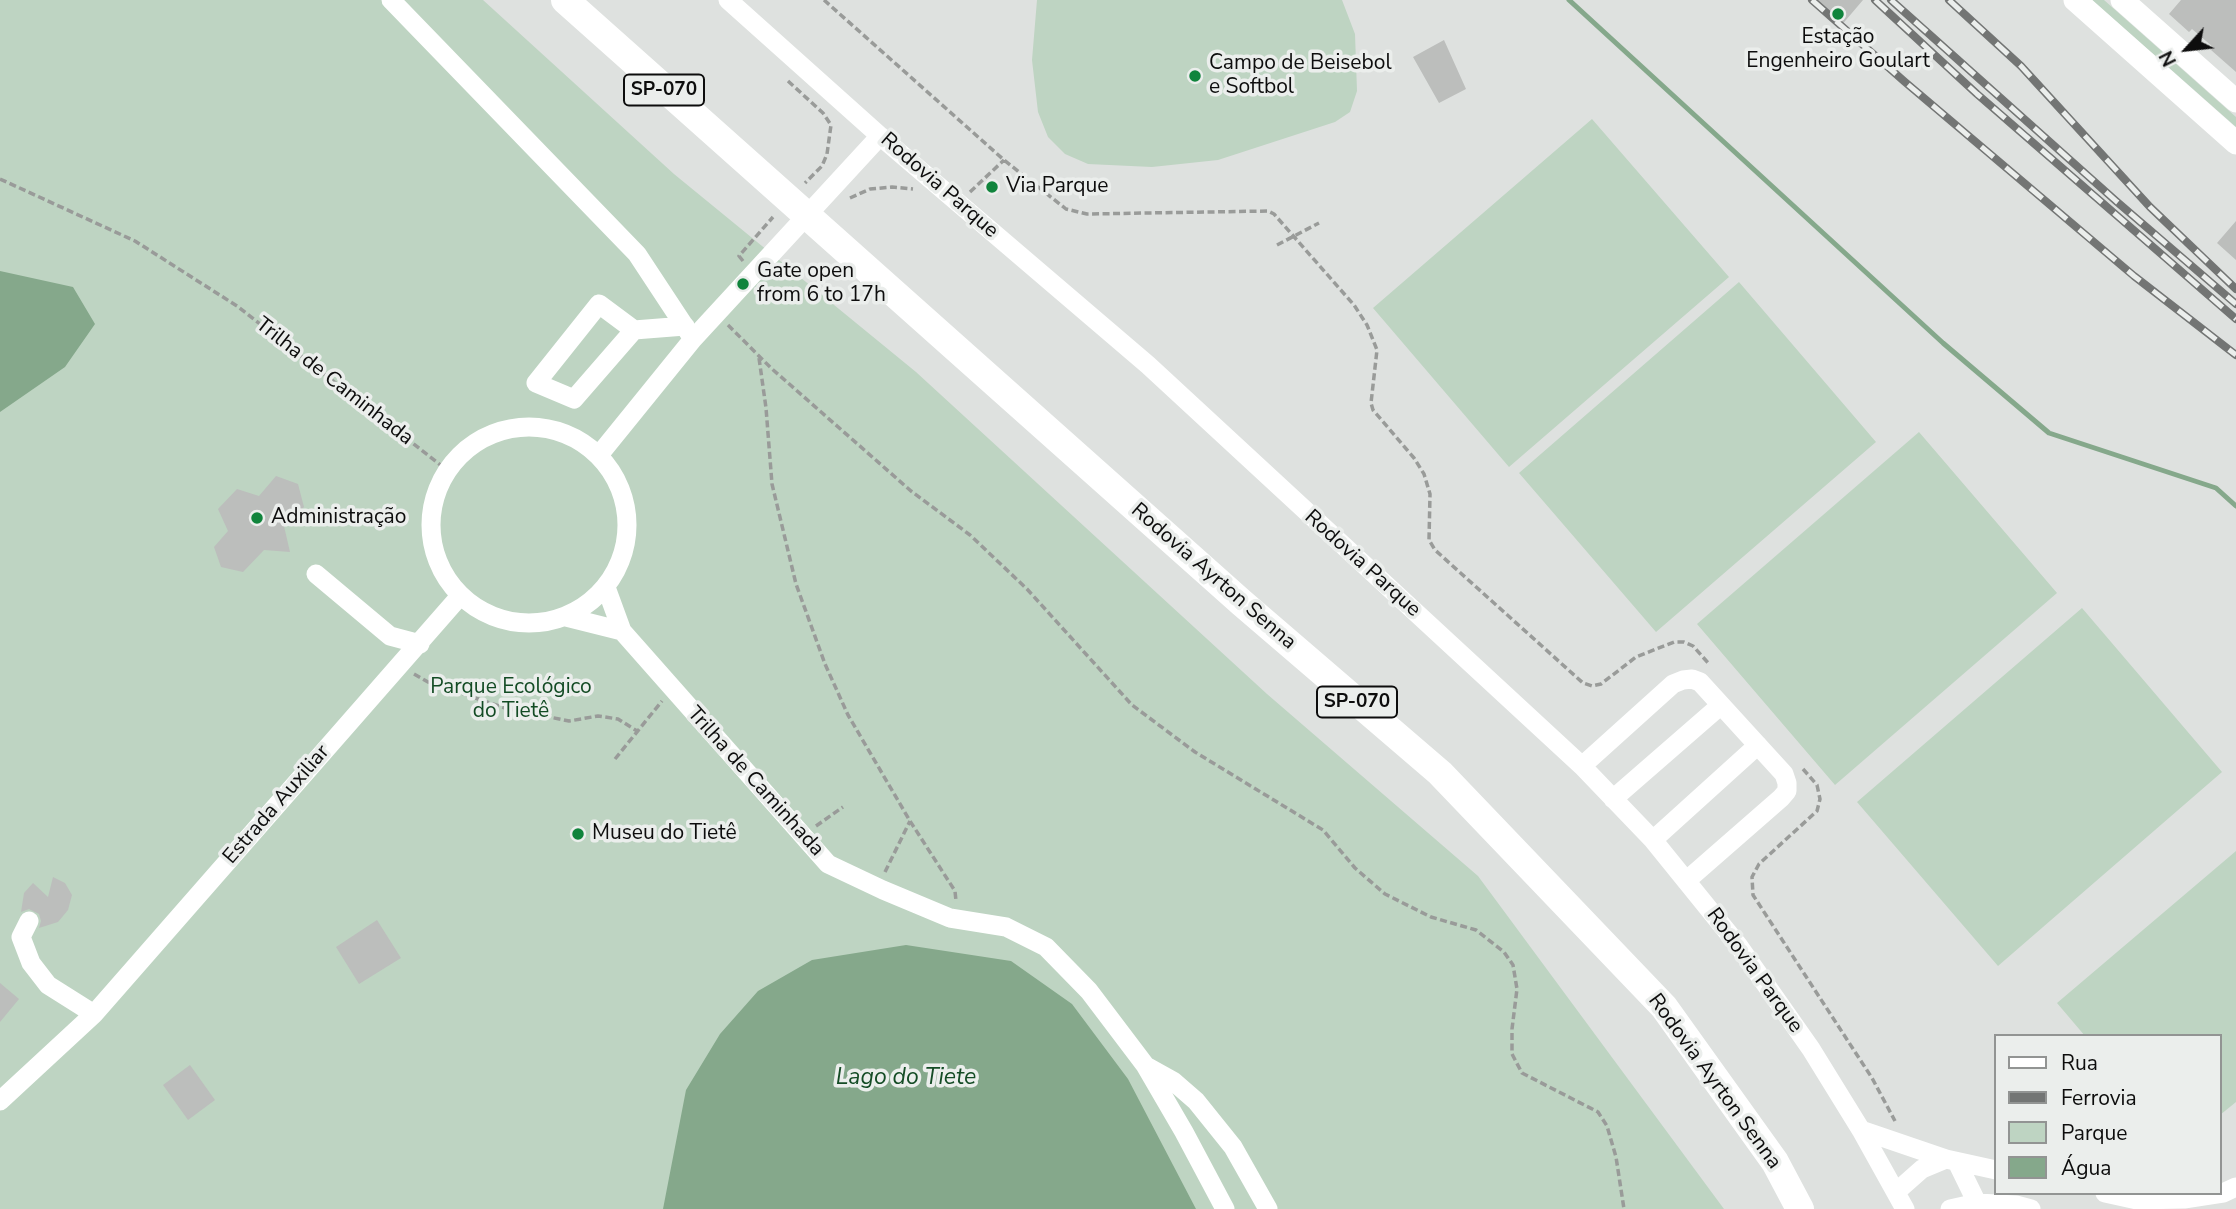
<!DOCTYPE html>
<html>
<head>
<meta charset="utf-8">
<style>
	body { margin:0 }
	#map { position:relative; width:2236px; height:1209px; overflow:hidden; background:#dee1df; font-family:"Nunito Sans",sans-serif }
	canvas { display:block }
	.legend { position:absolute; left:1994px; top:1034px; width:228px; height:161px; box-sizing:border-box; background:#ebeeec; border:2px solid #929493; margin:0; padding:9px 12px; list-style:none; font-size:21px; color:#0d0d0d }
	.legend li { display:flex; align-items:center; gap:14px; height:35px }
	.legend b { width:35px; border:2px solid #929493 }
	.north { position:absolute; left:2152px; top:14px; width:70px; height:70px; -webkit-text-stroke:5px #ebeeec; paint-order:stroke; rotate:243deg; font-size:19px; font-weight:700; line-height:28px; text-align:center; color:#0d0d0d }
	.north::after { content:''; display:block; margin:auto; width:24px; height:32px; background:#0d0d0d; clip-path:polygon(50% 0,100% 100%,50% 72%,0 100%) }
</style>
</head>
<body>
<div id="map">
<canvas width="2236" height="1209"></canvas>
<ul class="legend">
<li><b style="height:9px;background:#fff"></b>Rua</li>
<li><b style="height:9px;background:#737574"></b>Ferrovia</li>
<li><b style="height:19px;background:#bed4c2"></b>Parque</li>
<li><b style="height:19px;background:#85a88b"></b>Água</li>
</ul>
<div class="north">N</div>
</div>
<script>
const ctx = document.querySelector('canvas').getContext('2d');
ctx.lineJoin = 'round';
function fill(path, color) { ctx.fillStyle = color; ctx.fill(path, 'evenodd'); }
const poly = rows => new Path2D(rows.map(r => 'M' + r).join(''));
function trace(path, color, width, dash) { ctx.strokeStyle = color; ctx.lineWidth = width; ctx.lineCap = dash ? 'butt' : 'round'; ctx.setLineDash(dash || []); ctx.stroke(path); }
function drawText(font, color, halo, rows, align = 'center') {
  ctx.font = font + ' "Nunito Sans",sans-serif'; ctx.lineWidth = 7; ctx.setLineDash([]); ctx.textBaseline = 'middle'; ctx.strokeStyle = halo; ctx.fillStyle = color; for (const [text, x, y, turn = 0] of rows) {
    ctx.save(); ctx.translate(x, y); ctx.rotate((+turn || 0) * Math.PI / 180); ctx.textAlign = isNaN(turn) ? turn : align; if (halo) ctx.strokeText(text, 0, 0); ctx.fillText(text, 0, 0); ctx.restore();
  }
}
fill(poly([
	[0,0,483,0,674,174,916,372,1267,694,1478,876,1724,1209,0,1209],
	[1037,0,1342,0,1355,34,1357,91,1350,112,1335,122,1218,160,1152,167,1088,164,1065,154,1048,137,1038,112,1032,60],
	[2092,0,2104,0,2236,117,2236,127],
	[1592,119,1729,277,1509,467,1373,308],
	[1739,282,1876,442,1656,632,1519,473],
	[1919,432,2057,593,1835,785,1697,624],
	[2082,608,2222,772,1998,966,1857,802],
	[2236,851,2236,1102,2220,1115,2220,1036,2085,1036,2057,1003]
]), '#bed4c2');
fill(poly([
	[0,271,73,287,95,324,65,367,0,412],
	[906,945,1011,961,1072,1004,1128,1079,1196,1209,663,1209,686,1090,720,1034,758,991,812,960]
]), '#85a88b');
trace(poly([
	[1569,0,1943,343,2049,433,2216,488,2236,506]
]), '#85a88b', 5);
fill(poly([
	[1809,0,1863,0,1840,27],
	[2181,0,2236,0,2236,72,2211,50,2213,47,2192,29,2189,32,2169,14],
	[1444,40,1466,89,1439,103,1413,57],
	[2236,221,2236,260,2217,243],
	[276,476,298,484,304,507,284,526,290,552,264,550,243,572,221,567,214,547,228,531,218,509,237,489,259,496],
	[53,877,65,883,72,895,68,910,58,922,39,928,41,921,39,914,29,909,21,912,24,893,33,883,48,897],
	[377,920,401,958,359,984,336,947],
	[0,983,19,999,0,1022],
	[190,1065,215,1100,188,1120,163,1085]
]), '#bcbebc');
trace(poly([
	[824,0,1004,160,1066,209,1087,214,1268,211,1274,214,1354,305,1367,325,1377,350,1371,403,1373,410,1414,458,1424,474,1430,494,1429,540,1435,550,1583,683,1592,686,1601,684,1636,657,1674,642,1684,642,1693,646,1710,665],
	[788,81,823,113,831,125,827,154,822,166,805,183],
	[0,179,135,241,237,306,447,470],
	[970,192,1004,160],
	[850,198,870,189,892,187,913,189],
	[1277,245,1319,223],
	[743,261,739,256,773,217],
	[728,325,771,368,911,491,970,535,1027,589,1132,705,1195,752,1323,830,1355,868,1385,894,1431,917,1476,930,1504,952,1513,965,1517,989,1512,1029,1512,1054,1522,1073,1598,1112,1607,1126,1616,1157,1624,1209],
	[759,358,766,408,772,484,796,584,825,664,848,715,910,821,955,891,956,901],
	[414,674,428,682,505,708,569,721,598,716,618,719,637,731],
	[615,759,662,701],
	[1803,769,1817,785,1820,799,1817,811,1759,864,1752,877,1753,895,1872,1078,1895,1121],
	[816,826,843,807],
	[885,872,910,821]
]), '#999b99', 3.5, [7, 3.5]);
trace(poly([
	[391,0,637,254,693,339],
	[728,0,880,136,1148,365,1582,766,1653,840,1738,945,1811,1049,1861,1130,1905,1209],
	[634,330,574,399,536,383,599,304,634,330,685,326],
	'431 525a98 98 0 1 1 196 0a98 98 0 1 1-196 0Z',
	[599,455,693,339,880,136],
	[316,574,390,636,420,644],
	[607,590,622,631,828,864,883,890,950,918,1006,927,1046,947,1089,991,1145,1065,1184,1132,1225,1209],
	[566,617,622,631],
	[1582,766,1673,684,1683,680,1692,679,1700,682,1784,774,1787,783,1787,791,1781,798,1686,881],
	[1613,799,1721,705],
	[1653,840,1758,745],
	[29,921,21,937,31,963,48,985,94,1014],
	[1146,1066,1173,1081,1196,1101,1233,1147,1268,1209],
	[0,1101,94,1014,460,596],
	[1861,1130,1946,1159,1996,1170],
	[1957,1162,1977,1203],
	[1896,1192,1922,1169,1946,1159],
	[2105,1193,2137,1200,2184,1199,2223,1193,2236,1187],
	[1950,1209,1977,1203,2016,1205,2031,1209]
]), '#fff', 19);
trace(poly([
	[2075,0,2236,143],
	[2122,0,2236,101]
]), '#fff', 23);
trace(poly([
	[565,0,1242,603,1440,773,1664,1007,1775,1162,1800,1209]
]), '#fff', 28);
const rail = poly([
	[1812,0,1905,82,2134,276,2236,355],
	[1875,0,1977,94,2236,319],
	[1891,0,2116,201,2236,304],
	[1949,0,2021,66,2150,207,2236,289]
]);
trace(rail, '#737574', 8);
trace(rail, '#ebeeec', 5, [16]);
for (const [x, y, r, color] of [
	[1838,14,7,"#10843c"],
	[1195,76,7,"#10843c"],
	[992,187,7,"#10843c"],
	[743,284,7,"#10843c"],
	[257,518,7,"#10843c"],
	[578,834,7,"#10843c"]
]) { const dot = new Path2D(); dot.arc(x, y, r, 0, 2 * Math.PI); ctx.fillStyle = color; ctx.fill(dot); trace(dot, '#ebeeec', 2.5); }
for (const [x, y, w] of [
	[664,90,80],
	[1357,702,80]
]) { const box = new Path2D(); box.roundRect(x - w / 2, y - 15.5, w, 31, 5); ctx.fillStyle = '#ebeeec'; ctx.fill(box); trace(box, '#0d0d0d', 2); }
drawText('bold 19px', '#0d0d0d', null, [
	["SP-070",664,90],
	["SP-070",1357,702]
]);
drawText('21px', '#0d0d0d', '#ebeeec', [
	["Estação",1838,38,"center"],
	["Engenheiro Goulart",1838,62,"center"],
	["Campo de Beisebol",1209,64],
	["e Softbol",1209,88],
	["Via Parque",1006,187],
	["Gate open",757,272],
	["from 6 to 17h",757,296],
	["Administração",271,518],
	["Museu do Tietê",592,834]
], 'left');
drawText('21px', '#0d0d0d', '#ebeeec', [
	["Rodovia Parque",939,186,41],
	["Trilha de Caminhada",334,382,38],
	["Rodovia Parque",1362,564,42],
	["Rodovia Ayrton Senna",1213,577,41],
	["Trilha de Caminhada",755,782,48],
	["Estrada Auxiliar",277,805,-49],
	["Rodovia Parque",1754,971,54],
	["Rodovia Ayrton Senna",1714,1082,54]
]);
drawText('21px', '#134b24', '#ebeeec', [
	["Parque Ecológico",511,688],
	["do Tietê",511,712]
]);
drawText('italic 23px', '#144c25', '#ebeeec', [
	["Lago do Tiete",906,1078]
]);
</script>
</body>
</html>
